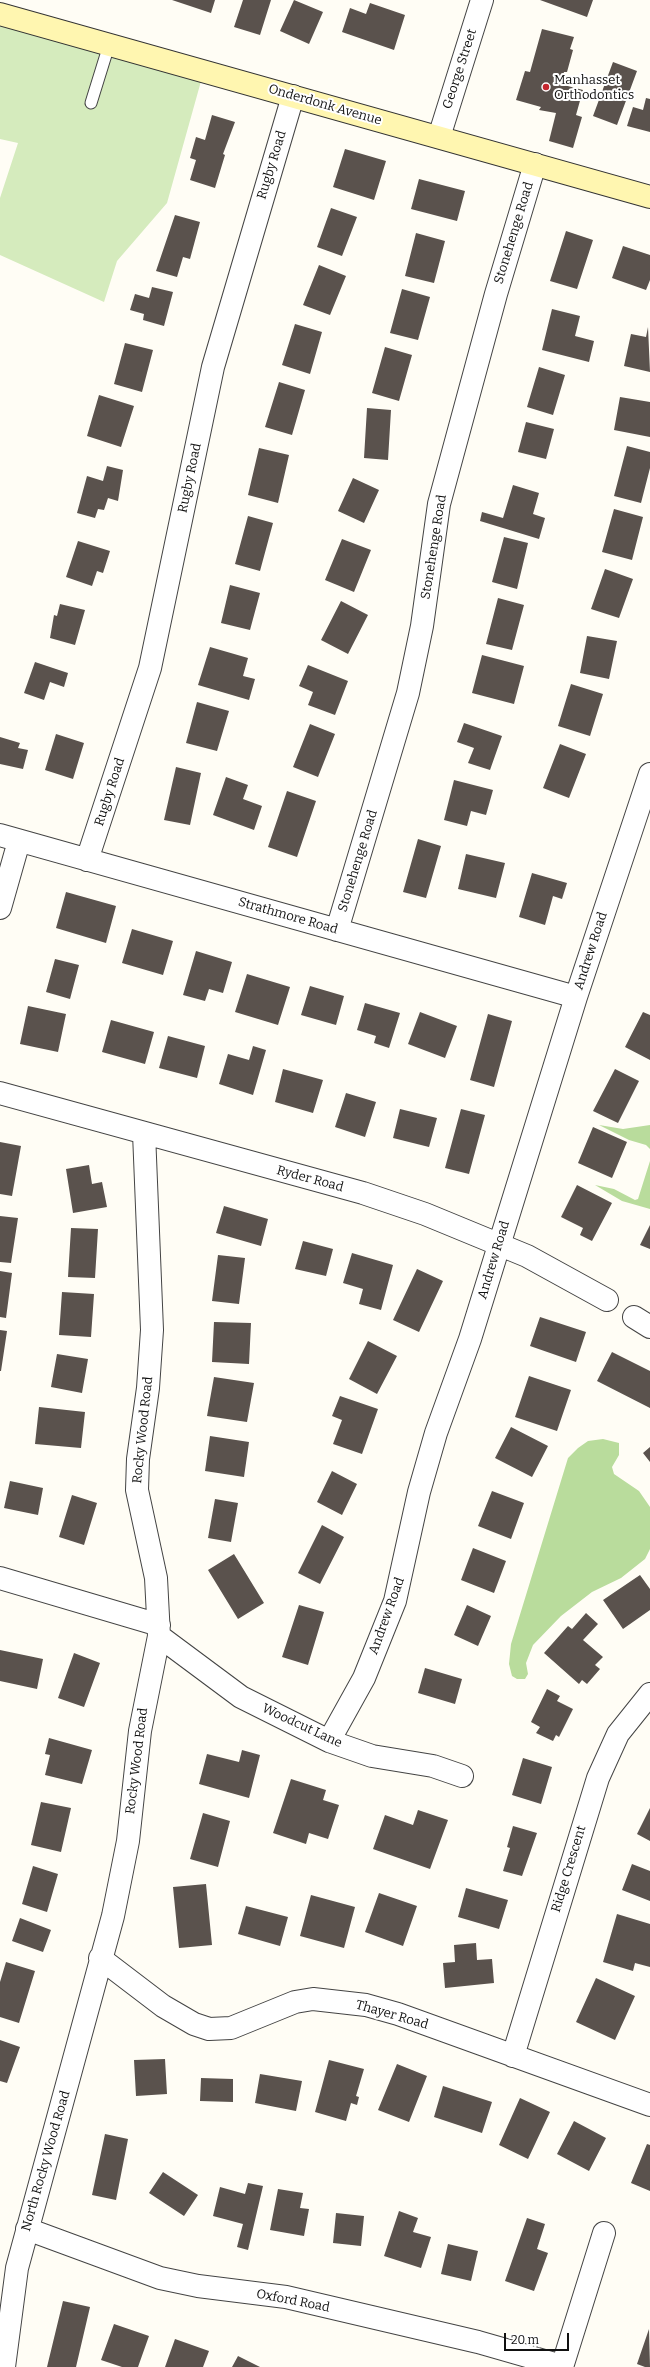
<!DOCTYPE html>
<html>
<head>
<meta charset="utf-8">
<style>
	body { margin:0 }
	#map { position:relative; width:650px; height:2367px; overflow:hidden; background:#fffdf5; font-family:Bitter,serif }
	canvas { display:block }
	.scale { position:absolute; left:504px; top:2333px; width:65px; height:18px; box-sizing:border-box; border:2px solid #111; border-top:0; padding-left:5px; font-size:12px; line-height:14px; white-space:nowrap; color:#111; -webkit-text-stroke:3px #fff; paint-order:stroke }
</style>
</head>
<body>
<div id="map">
<canvas width="650" height="2367"></canvas>
<div class="scale">20 m</div>
</div>
<script>
const ctx = document.querySelector('canvas').getContext('2d');
ctx.lineJoin = 'round';
function fill(path, color) { ctx.fillStyle = color; ctx.fill(path, 'evenodd'); }
const poly = rows => new Path2D(rows.map(r => 'M' + r).join(''));
function trace(path, color, width, dash) { ctx.strokeStyle = color; ctx.lineWidth = width; ctx.lineCap = dash ? 'butt' : 'round'; ctx.setLineDash(dash || []); ctx.stroke(path); }
function drawText(font, color, halo, rows, align = 'center') {
  ctx.font = font + ' Bitter,serif'; ctx.lineWidth = 4; ctx.setLineDash([]); ctx.textBaseline = 'middle'; ctx.strokeStyle = halo; ctx.fillStyle = color; for (const [text, x, y, turn = 0] of rows) {
    ctx.save(); ctx.translate(x, y); ctx.rotate((+turn || 0) * Math.PI / 180); ctx.textAlign = isNaN(turn) ? turn : align; if (halo) ctx.strokeText(text, 0, 0); ctx.fillText(text, 0, 0); ctx.restore();
  }
}
fill(poly([
	[0,19,203,74,167,203,117,261,104,302,0,255,0,198,18,143,0,139]
]), '#d5ebbd');
fill(poly([
	[599,1125,623,1129,650,1125,650,1149,646,1145,629,1140],
	[650,1161,650,1209,622,1201,595,1185,614,1189,635,1200,638,1199],
	[603,1439,619,1443,619,1455,612,1467,614,1474,639,1491,650,1507,650,1549,645,1559,621,1578,592,1592,561,1616,533,1645,526,1663,528,1674,525,1679,517,1679,512,1676,509,1664,511,1644,568,1458,578,1448,588,1441]
]), '#b9dc9c');
fill(poly([
	[172,0,215,0,211,13],
	[243,0,271,0,260,35,234,27],
	[294,0,323,12,309,44,280,31],
	[540,0,593,0,587,17],
	[370,3,405,15,394,50,342,32,350,8,366,14],
	[542,29,574,37,570,49,573,50,567,72,564,72,560,84,583,90,576,115,582,117,573,148,549,141,556,113,539,110,541,107,516,100,525,71,530,72],
	[613,62,637,71,617,125,593,116],
	[646,98,650,99,650,132,627,126,633,107,643,110],
	[212,115,235,122,223,154,225,155,215,188,190,180,196,160,190,158,196,137,205,140],
	[345,149,386,161,374,200,333,187],
	[419,179,465,191,457,221,411,209],
	[331,208,357,217,342,256,317,247],
	[175,215,200,222,190,259,183,257,177,277,156,271],
	[566,231,593,240,577,289,550,281],
	[416,233,445,241,434,283,405,276],
	[623,246,650,255,650,280,646,290,612,278],
	[319,265,346,276,330,315,303,305],
	[152,287,173,292,164,326,143,320,144,314,130,310,135,294,149,298],
	[402,289,430,297,418,340,390,333],
	[552,309,580,316,575,336,594,341,589,362,542,350],
	[295,324,322,332,310,374,282,365],
	[648,327,650,372,624,366,631,334,646,337],
	[125,343,153,350,142,392,114,384],
	[385,347,412,355,399,401,372,393],
	[539,367,565,375,553,415,527,407],
	[279,382,305,390,292,435,265,427],
	[99,395,134,406,121,447,87,436],
	[620,397,650,402,650,437,614,430],
	[367,408,391,410,388,460,364,458],
	[526,422,554,429,546,459,518,452],
	[627,446,650,452,650,468,641,503,614,496],
	[259,448,289,455,278,503,248,495],
	[107,466,123,470,118,501,108,498,104,510,98,509,95,518,77,513,87,476,103,481],
	[353,478,379,490,364,523,338,511],
	[513,485,539,493,533,514,545,518,539,539,480,521,482,512,503,518],
	[614,509,643,517,632,560,602,552],
	[248,516,273,523,260,571,235,564],
	[504,537,528,543,517,589,492,582],
	[342,539,371,550,354,592,325,580],
	[78,541,110,551,103,573,97,571,92,586,66,577],
	[605,569,633,579,619,618,591,609],
	[230,585,260,593,250,630,221,623],
	[498,598,524,605,512,650,486,644],
	[341,601,368,615,348,654,321,640],
	[60,604,85,610,75,645,50,638,54,615,57,616],
	[587,636,617,641,609,679,580,673],
	[210,647,248,658,243,676,255,679,249,700,198,685],
	[482,655,524,666,514,704,472,693],
	[35,662,68,673,64,687,50,682,44,700,24,693],
	[308,665,348,681,335,715,308,705,313,692,299,686],
	[571,684,603,694,590,736,558,726],
	[197,702,229,711,217,751,186,743],
	[464,723,502,736,490,770,468,763,474,748,457,742],
	[310,724,335,734,318,777,293,767],
	[56,734,84,743,73,779,45,770],
	[0,737,20,743,18,748,28,750,23,769,0,764],
	[560,744,586,754,569,798,543,788],
	[176,767,201,773,190,825,164,820],
	[226,777,248,785,243,799,262,806,254,830,213,815],
	[454,780,493,790,486,815,471,811,467,826,444,820],
	[287,791,316,801,297,857,268,847],
	[418,839,441,846,426,898,403,892],
	[466,854,505,863,496,898,458,889],
	[532,873,567,883,562,899,553,896,545,925,519,917],
	[66,892,116,906,106,943,56,928],
	[132,929,173,941,163,975,122,963],
	[196,951,232,962,223,993,209,989,205,1001,183,995],
	[55,959,79,965,70,999,46,992],
	[247,974,290,987,278,1025,235,1012],
	[310,986,344,996,336,1025,301,1015],
	[365,1003,400,1013,389,1048,374,1043,376,1036,357,1030],
	[28,1006,66,1014,58,1052,20,1044],
	[420,1012,457,1026,445,1058,408,1044],
	[643,1012,650,1015,650,1060,625,1047],
	[488,1014,512,1021,494,1087,470,1080],
	[111,1020,154,1032,145,1064,102,1052],
	[168,1036,205,1046,197,1078,159,1068],
	[253,1046,266,1050,253,1095,219,1084,228,1054,249,1060],
	[283,1069,323,1080,313,1113,275,1102],
	[615,1069,639,1081,618,1123,593,1111],
	[346,1093,376,1102,365,1137,335,1127],
	[400,1109,437,1118,429,1147,393,1138],
	[461,1109,485,1115,469,1174,445,1168],
	[593,1127,627,1142,612,1178,578,1163],
	[0,1142,21,1146,12,1196,0,1194],
	[89,1165,92,1184,102,1182,107,1207,73,1213,66,1169],
	[577,1185,612,1203,592,1241,580,1235,583,1228,561,1217],
	[224,1206,268,1219,261,1246,216,1233],
	[0,1216,18,1218,11,1263,0,1262],
	[650,1225,650,1249,640,1245],
	[71,1228,98,1229,95,1278,68,1277],
	[303,1241,333,1249,326,1276,295,1269],
	[352,1253,393,1265,381,1310,359,1304,363,1289,343,1283],
	[218,1255,245,1258,239,1304,212,1301],
	[417,1269,443,1281,419,1332,393,1320],
	[0,1271,12,1273,6,1318,0,1317],
	[62,1292,94,1294,91,1337,59,1335],
	[540,1317,586,1332,576,1362,530,1346],
	[214,1322,251,1323,249,1364,212,1362],
	[0,1330,7,1331,1,1371,0,1371],
	[368,1341,397,1356,377,1394,349,1379],
	[612,1352,650,1371,650,1408,597,1381],
	[57,1354,88,1359,82,1393,51,1387],
	[529,1376,571,1390,557,1431,515,1417],
	[214,1377,254,1383,247,1422,207,1416],
	[340,1396,378,1409,362,1454,333,1444,342,1420,332,1416],
	[39,1407,85,1412,81,1448,35,1444],
	[511,1427,548,1446,532,1477,495,1458],
	[210,1436,249,1442,244,1477,205,1471],
	[650,1447,650,1462,643,1453],
	[332,1471,357,1484,342,1515,317,1502],
	[10,1481,43,1488,38,1515,4,1508],
	[492,1491,524,1503,511,1539,478,1526],
	[72,1495,97,1503,84,1545,59,1537],
	[215,1499,238,1503,231,1542,208,1538],
	[322,1525,344,1537,320,1584,298,1573],
	[473,1548,506,1561,494,1593,461,1580],
	[234,1554,264,1603,238,1619,208,1570],
	[640,1575,650,1589,650,1610,623,1629,603,1600],
	[299,1605,324,1612,308,1665,282,1657],
	[467,1605,491,1616,478,1646,454,1635],
	[586,1613,598,1624,583,1640,603,1657,595,1665,600,1669,587,1684,582,1680,579,1684,544,1653,568,1626,572,1629],
	[0,1650,43,1659,37,1689,0,1681],
	[74,1653,100,1663,84,1707,58,1698],
	[425,1668,462,1679,455,1704,418,1693],
	[547,1689,560,1696,557,1701,573,1709,559,1737,556,1735,553,1741,536,1733,540,1727,531,1722],
	[49,1738,92,1750,82,1784,45,1775,50,1755,45,1754],
	[242,1750,260,1755,249,1798,199,1784,207,1754,239,1762],
	[523,1758,552,1767,541,1804,512,1795],
	[291,1779,326,1790,323,1800,339,1805,328,1839,309,1833,306,1844,273,1833],
	[41,1802,71,1808,61,1852,31,1845],
	[650,1808,650,1841,637,1834],
	[418,1810,448,1820,430,1869,373,1849,385,1815,413,1825],
	[203,1813,230,1821,218,1867,190,1859],
	[513,1826,537,1833,522,1876,503,1871,510,1848,507,1847],
	[632,1864,650,1871,650,1901,622,1890],
	[33,1866,58,1874,47,1912,22,1904],
	[206,1884,212,1945,179,1948,173,1887],
	[466,1888,508,1900,499,1929,458,1917],
	[379,1893,417,1906,403,1946,365,1932],
	[311,1895,355,1907,344,1948,300,1936],
	[246,1906,288,1917,280,1946,238,1934],
	[617,1914,650,1924,650,1967,635,1963,633,1971,603,1962],
	[20,1918,51,1930,43,1952,12,1941],
	[476,1943,477,1960,492,1959,494,1983,445,1988,443,1963,455,1962,454,1945],
	[6,1962,35,1971,19,2023,0,2017,0,1982],
	[596,1978,635,1996,615,2040,576,2022],
	[0,2040,20,2047,7,2083,0,2081],
	[165,2059,167,2094,136,2096,134,2060],
	[329,2060,364,2069,356,2096,359,2097,357,2105,351,2103,346,2121,315,2112],
	[397,2064,427,2076,409,2122,378,2110],
	[260,2074,302,2081,296,2111,255,2103],
	[201,2078,233,2079,233,2102,200,2101],
	[443,2086,492,2102,482,2133,434,2117],
	[520,2098,550,2112,528,2159,499,2145],
	[574,2121,606,2138,589,2171,557,2154],
	[105,2134,128,2139,116,2200,92,2195],
	[647,2144,650,2145,650,2191,631,2183],
	[163,2172,198,2195,184,2216,149,2193],
	[248,2183,263,2186,248,2250,237,2247,243,2224,213,2216,220,2187,245,2194],
	[278,2189,303,2193,300,2208,309,2209,304,2236,270,2230],
	[399,2211,418,2218,413,2232,431,2237,421,2268,384,2256],
	[336,2213,364,2216,361,2246,333,2243],
	[527,2218,545,2224,537,2249,548,2253,534,2291,505,2281],
	[448,2244,478,2251,471,2281,441,2274],
	[63,2301,90,2307,76,2367,47,2367],
	[114,2324,149,2336,138,2367,122,2367,101,2360],
	[649,2329,650,2367,645,2367,637,2364],
	[175,2339,209,2351,203,2367,165,2367],
	[238,2356,260,2367,232,2367]
]), '#5a524d');
const lane = poly([
	[91,103,109,45]
]);
const street = poly([
	[439,137,482,0],
	[0,835,576,997],
	[87,860,150,668,213,367,293,96],
	[0,908,19,841],
	[337,930,408,693,422,626,439,504,496,294,535,164],
	[0,1093,363,1193,425,1214,527,1256,607,1300],
	[634,1317,650,1327],
	[0,1578,159,1625],
	[159,1636,241,1697,329,1741,372,1756,433,1766,462,1776],
	[329,1741,364,1678,395,1601,419,1492,436,1433,470,1339,576,997,650,774],
	[100,1958,163,2006,194,2024,209,2029,231,2028,295,2002,313,1999,366,2005,398,2014,650,2105],
	[513,2056,598,1778,618,1734,650,1694],
	[27,2229,160,2278,198,2286,286,2297,478,2342,562,2366],
	[4,2367,17,2268,113,1916,128,1841,140,1731,159,1636,156,1578,137,1490,138,1459,148,1388,152,1330,144,1133],
	[562,2367,604,2233]
]);
const secondary = poly([
	[0,14,650,197]
]);
trace(lane, '#444', 13);
trace(street, '#444', 24);
trace(secondary, '#333', 24);
trace(lane, '#fff', 11);
trace(street, '#fff', 22);
trace(secondary, '#fff6b0', 22);
for (const [x, y, r, color] of [
	[546,87,4,"#c4262e"]
]) { const dot = new Path2D(); dot.arc(x, y, r, 0, 2 * Math.PI); ctx.fillStyle = color; ctx.fill(dot); trace(dot, '#fff', 1.5); }
drawText('13px', '#111', '#fff', [
	["George Street",460,69,-72],
	["Onderdonk Avenue",325,105,16],
	["Rugby Road",272,165,-73],
	["Stonehenge Road",514,233,-73],
	["Rugby Road",190,478,-78],
	["Stonehenge Road",434,547,-81],
	["Rugby Road",110,792,-72],
	["Stonehenge Road",358,861,-73],
	["Strathmore Road",288,916,16],
	["Andrew Road",591,951,-72],
	["Ryder Road",310,1179,15],
	["Andrew Road",494,1260,-73],
	["Rocky Wood Road",143,1430,-84],
	["Andrew Road",387,1616,-70],
	["Woodcut Lane",302,1726,25],
	["Rocky Wood Road",137,1761,-83],
	["Ridge Crescent",569,1869,-73],
	["Thayer Road",392,2015,16],
	["North Rocky Wood Road",46,2161,-74],
	["Oxford Road",293,2301,11]
]);
drawText('13px', '#111', '#fff', [
	["Manhasset",554,80],
	["Orthodontics",554,95]
], 'left');
</script>
</body>
</html>
